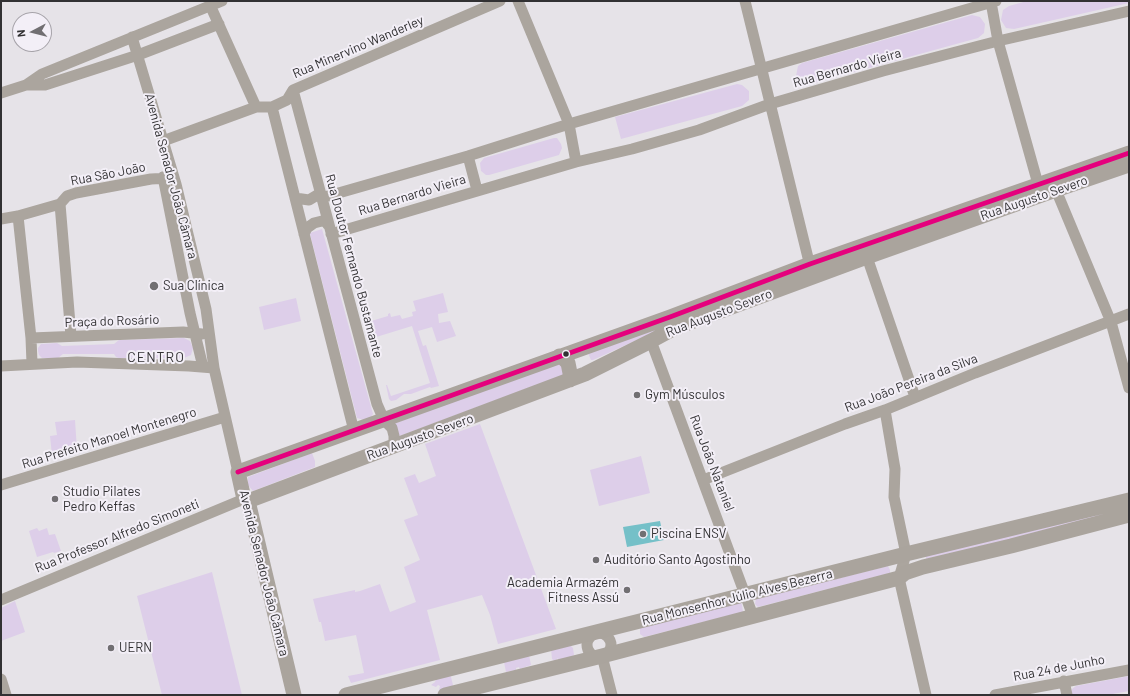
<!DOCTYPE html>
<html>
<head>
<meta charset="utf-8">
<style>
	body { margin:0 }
	#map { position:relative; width:1130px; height:696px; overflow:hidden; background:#e6e3e8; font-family:Barlow,sans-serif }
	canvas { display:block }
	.frame { position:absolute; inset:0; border:2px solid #323133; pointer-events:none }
	.north { position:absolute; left:12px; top:12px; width:40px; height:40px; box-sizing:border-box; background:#f3eff7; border:1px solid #a6a3a9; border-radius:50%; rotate:263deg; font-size:11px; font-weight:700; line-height:16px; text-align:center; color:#323133 }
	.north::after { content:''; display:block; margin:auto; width:14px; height:18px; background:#716f72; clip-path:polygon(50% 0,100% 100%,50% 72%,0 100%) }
</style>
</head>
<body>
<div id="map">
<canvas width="1130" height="696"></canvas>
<div class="frame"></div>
<div class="north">N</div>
</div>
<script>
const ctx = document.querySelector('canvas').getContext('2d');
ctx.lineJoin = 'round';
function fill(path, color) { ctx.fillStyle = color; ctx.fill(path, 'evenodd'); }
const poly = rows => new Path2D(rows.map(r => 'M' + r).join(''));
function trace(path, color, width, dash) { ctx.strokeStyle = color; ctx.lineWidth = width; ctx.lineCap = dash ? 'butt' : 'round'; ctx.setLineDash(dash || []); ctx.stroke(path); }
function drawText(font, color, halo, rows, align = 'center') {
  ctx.font = font + ' Barlow,sans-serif'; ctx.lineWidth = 4; ctx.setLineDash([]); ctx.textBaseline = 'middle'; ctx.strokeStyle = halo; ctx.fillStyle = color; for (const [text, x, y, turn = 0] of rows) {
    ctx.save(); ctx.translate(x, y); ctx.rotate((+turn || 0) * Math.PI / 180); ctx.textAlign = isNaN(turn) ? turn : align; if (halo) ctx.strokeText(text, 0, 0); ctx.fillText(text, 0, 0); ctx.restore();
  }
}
fill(poly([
	[1027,1,1129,1,1129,3,1014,29,1006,28,1001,20,1003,10,1009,6],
	[972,15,980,17,985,24,984,33,978,38,807,85,803,85,798,81,796,76,798,66,802,63],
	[737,84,742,85,749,91,749,100,742,106,621,139,615,117],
	[554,138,557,138,561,144,562,148,559,155,489,175,486,175,481,171,480,163,484,158],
	[322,229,373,414,371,417,364,420,357,418,310,234,310,233],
	[801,271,650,334,593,360,591,360,588,353],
	[443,293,448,312,438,314,439,323,450,321,456,336,437,342,432,327,418,331,423,346,426,345,439,386,431,388,430,387,411,394,404,394,396,400,391,401,389,399,386,385,387,385,391,396,430,383,412,326,373,338,368,322,388,316,388,314,390,313,391,317,400,315,402,319,413,316,412,312,416,311,413,301],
	[296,298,301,321,264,330,259,307],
	[184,338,190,341,193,348,191,355,184,358,119,358,116,357,114,354,63,354,58,358,42,358,39,355,38,351,38,348,41,344,57,343,62,346,114,344,119,340],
	[560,362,566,374,397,437,393,424],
	[75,420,77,450,52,455,50,436,57,435,55,422],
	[480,424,556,629,498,644,490,615,482,595,427,610,440,660,351,683,348,676,364,673,356,635,325,641,321,622,319,622,313,599,355,590,355,592,360,591,380,584,390,612,416,602,404,567,420,560,404,520,418,515,404,478,415,474,419,483,436,476,425,444],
	[312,453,315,461,315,467,253,491,248,485,248,477],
	[641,456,650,493,599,506,590,470],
	[1129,503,1129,511,926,559,926,556],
	[37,528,39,531,47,528,49,535,55,534,61,551,54,553,53,552,37,557,29,531],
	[888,566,890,570,890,573,758,607,755,604,756,599],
	[212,572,242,695,162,695,137,596],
	[15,601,25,632,1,641,1,608],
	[741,603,742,605,743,612,644,637,640,634,640,627],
	[570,645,573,648,574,655,558,663,558,658,555,661,552,659,551,649],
	[529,655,531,665,520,669,519,667,516,668,516,670,506,672,504,662],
	[438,675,450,675,451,677,453,685,451,690,438,694,440,686,438,685,436,687,431,685,435,682],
	[1129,676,1129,691,1107,695,1071,695,1072,689,1076,686]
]), '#ddcee9');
fill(poly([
	[660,521,664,540,627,547,623,527]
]), '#75c0c8');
trace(poly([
	[518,1,569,124,576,162],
	[745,1,811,270],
	[991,2,998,41,1038,184],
	[210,5,256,107],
	[132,37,176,184,206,309,214,368,238,472],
	[26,85,42,74,222,1],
	[293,90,377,404,384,420,392,428,394,436,394,446],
	[1,93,26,85,45,85,138,55,219,24],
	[272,107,354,431],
	[163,141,256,107,272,107,287,100,293,90,500,1],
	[468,156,477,190],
	[163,177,190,313,203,367],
	[1056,190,1111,322,1129,388],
	[295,198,309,200,319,194,320,191],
	[321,198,468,156,569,124,996,1],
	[60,204,71,336],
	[18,216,31,338,32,363],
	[1,219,18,216,60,204,67,196,76,193,151,179,170,178],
	[304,234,307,228,314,223,322,221,326,222,328,225],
	[331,234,576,162,632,149,699,130,770,104,883,71,998,41,1129,11],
	[867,257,915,397],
	[31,338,183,332,202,334],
	[651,341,753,616],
	[1,366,77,362,189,366,214,368],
	[885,410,895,469,894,497,906,554,899,578,926,695],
	[703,480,845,424,885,410,975,373,1129,314],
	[1,485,225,417],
	[1,600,244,499],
	'587 645a12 12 0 1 1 24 0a12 12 0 1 1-24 0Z',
	[602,656,612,695],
	[1,679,6,695],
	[1064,681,1067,695],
	[995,695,1129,670]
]), '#aba59e', 11);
trace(poly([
	[559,356,563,358,568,363,570,373,570,380],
	[248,501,585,374,651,341,675,328,867,257,1056,190,1129,165],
	[294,695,248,501,244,499,238,472,670,317,810,264,1129,153],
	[346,695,906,554,1129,500],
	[445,695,602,656,899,578,905,573,923,567,1011,546,1129,515]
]), '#aaa49d', 15);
trace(poly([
	[238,472,670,317,810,264,1129,153]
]), '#e5007d', 5);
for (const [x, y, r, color] of [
	[154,286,5,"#716f72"],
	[566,354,3.5,"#323133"],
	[637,395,4,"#716f72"],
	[55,499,4,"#716f72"],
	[643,534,4,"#716f72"],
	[596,560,4,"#716f72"],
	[627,590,4,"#716f72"],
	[111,648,4,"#716f72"]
]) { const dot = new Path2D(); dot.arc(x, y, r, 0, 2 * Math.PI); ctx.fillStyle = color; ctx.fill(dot); trace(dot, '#f3eff7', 1.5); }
drawText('13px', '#323133', '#f3eff7', [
	["Rua Minervino Wanderley",358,47,-23],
	["Rua Bernardo Vieira",847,68,-16],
	["Rua São João",108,174,-11],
	["Avenida Senador João Câmara",171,176,75],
	["Rua Bernardo Vieira",412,195,-17],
	["Rua Augusto Severo",1034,198,-19],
	["Rua Doutor Fernando Bustamante",354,266,75],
	["Rua Augusto Severo",719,313,-21],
	["Praça do Rosário",112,321,-2],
	["Rua João Pereira da Silva",911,383,-21],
	["Rua Augusto Severo",420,437,-20],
	["Rua Prefeito Manoel Montenegro",109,438,-17],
	["Rua João Nataniel",712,463,69],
	["Rua Professor Alfredo Simoneti",117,536,-22],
	["Avenida Senador João Câmara",264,573,76],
	["Rua Monsenhor Júlio Alves Bezerra",737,597,-14],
	["Rua 24 de Junho",1059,668,-11]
]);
drawText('13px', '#323133', '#f3eff7', [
	["Sua Clínica",163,286],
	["Gym Músculos",645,395],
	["Studio Pilates",63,492],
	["Pedro Keffas",63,507],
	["Piscina ENSV",651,534],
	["Auditório Santo Agostinho",604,560],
	["Academia Armazém",619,583,"right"],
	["Fitness Assú",619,598,"right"],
	["UERN",119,648]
], 'left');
ctx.letterSpacing = '1px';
drawText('14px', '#323133', '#f3eff7', [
	["CENTRO",156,357]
]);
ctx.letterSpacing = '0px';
</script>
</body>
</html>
